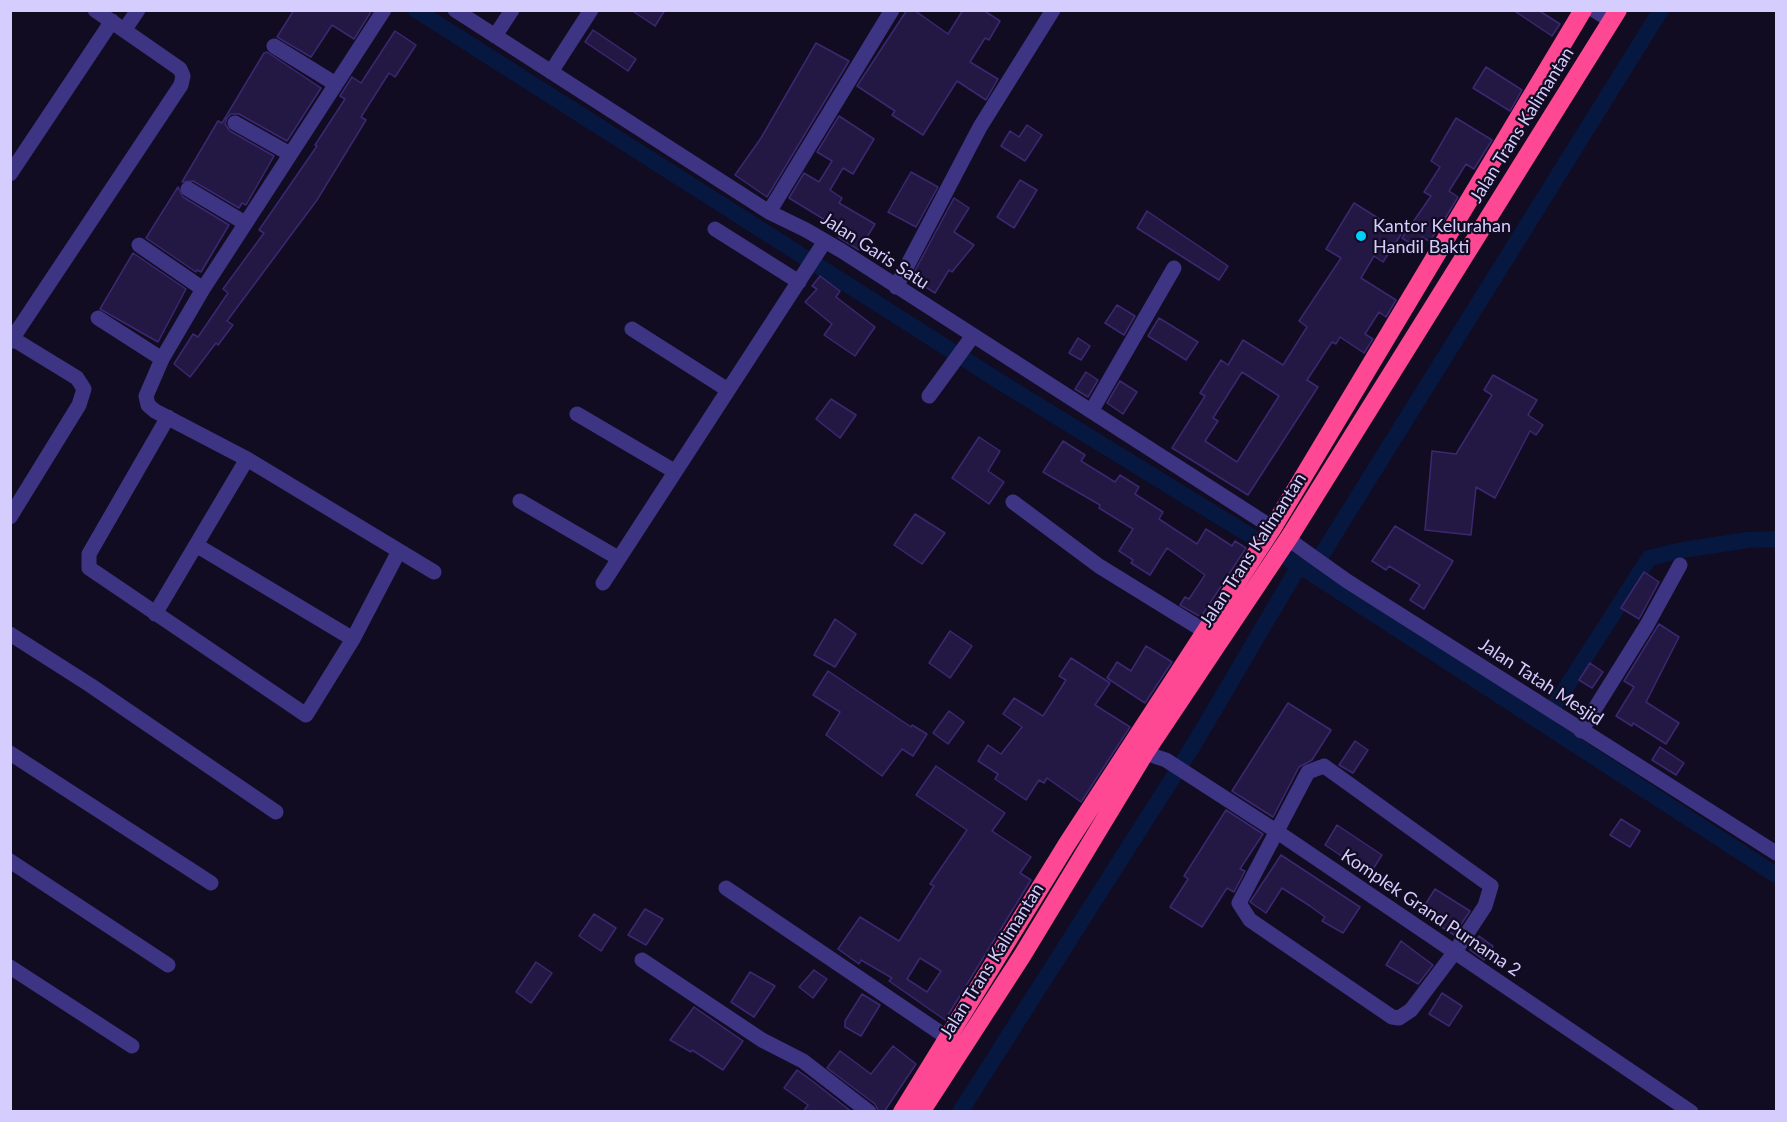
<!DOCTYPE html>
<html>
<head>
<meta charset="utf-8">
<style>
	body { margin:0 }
	#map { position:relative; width:1787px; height:1122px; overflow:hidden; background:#110c22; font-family:Lato,sans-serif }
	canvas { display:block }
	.frame { position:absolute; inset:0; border:12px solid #d6cdff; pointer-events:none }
</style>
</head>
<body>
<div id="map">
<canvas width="1787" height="1122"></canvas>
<div class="frame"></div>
</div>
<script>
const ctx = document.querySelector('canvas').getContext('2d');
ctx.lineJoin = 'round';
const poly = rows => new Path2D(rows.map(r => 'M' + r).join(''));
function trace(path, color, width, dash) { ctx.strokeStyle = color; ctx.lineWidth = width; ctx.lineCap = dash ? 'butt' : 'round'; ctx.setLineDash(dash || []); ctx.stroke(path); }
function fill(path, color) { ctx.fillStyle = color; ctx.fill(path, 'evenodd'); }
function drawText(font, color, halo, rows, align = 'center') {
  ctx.font = font + ' Lato,sans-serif'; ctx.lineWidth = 4.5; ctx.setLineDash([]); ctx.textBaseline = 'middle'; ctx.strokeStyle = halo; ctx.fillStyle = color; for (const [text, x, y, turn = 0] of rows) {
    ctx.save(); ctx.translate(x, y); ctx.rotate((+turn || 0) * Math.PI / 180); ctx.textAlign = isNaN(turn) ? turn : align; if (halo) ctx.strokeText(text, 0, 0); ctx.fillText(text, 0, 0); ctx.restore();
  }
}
trace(poly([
	[416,10,1002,383,1311,573,1776,875],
	[1311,572,1661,10],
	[1544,722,1649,558,1682,550,1748,540,1776,539],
	[960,1112,1193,746,1299,566]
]), '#071840', 16);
const building = poly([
	[294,10,372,10,354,39,332,25,311,57,277,37,294,10],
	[631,10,665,10,655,26,631,10],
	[907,10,914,10,948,34,963,10,983,10,1000,21,989,40,985,38,970,62,998,79,986,100,957,81,923,135,892,115,895,111,857,86,907,10],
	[1513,10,1538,10,1560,24,1552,36,1513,10],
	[593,30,636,59,628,71,585,42,593,30],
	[395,31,416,45,395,77,389,73,361,117,366,120,317,200,227,321,233,325,218,345,216,343,190,377,174,364,193,334,198,337,228,293,223,289,264,233,259,230,317,146,315,145,345,99,340,96,352,77,361,83,395,31],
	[816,43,849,61,767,197,735,175,761,138,816,43],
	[267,52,321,88,287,141,239,114,231,114,227,118,225,124,230,131,274,156,246,205,242,203,239,208,193,181,182,182,218,121,222,123,264,53,267,52],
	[1486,67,1522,90,1510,111,1473,88,1486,67],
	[839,116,874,139,853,174,843,168,830,190,842,198,839,203,875,224,859,250,838,237,841,231,830,223,789,198,804,173,819,182,832,161,817,152,839,116],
	[1456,118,1492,140,1474,169,1466,164,1449,191,1458,197,1438,230,1429,241,1422,237,1416,247,1402,238,1431,196,1424,192,1440,167,1431,161,1456,118],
	[1027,125,1042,135,1025,161,1001,146,1010,131,1019,137,1027,125],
	[911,172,938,187,916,227,888,212,911,172],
	[1020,180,1037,190,1014,228,997,217,1020,180],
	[178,187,183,197,229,225,201,272,197,270,196,272,146,238,178,187],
	[954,198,969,208,954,232,974,245,952,272,949,270,935,293,911,278,954,198],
	[1354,203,1402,233,1383,262,1374,256,1361,278,1396,300,1386,317,1379,312,1365,334,1373,339,1364,353,1340,337,1336,344,1332,342,1307,380,1318,387,1248,495,1172,448,1205,396,1200,393,1221,360,1228,365,1243,340,1283,365,1307,327,1299,321,1341,258,1326,249,1354,203],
	[1242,372,1279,396,1237,462,1205,441,1218,421,1213,418,1242,372],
	[1147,211,1228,266,1219,280,1137,228,1147,211],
	[133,253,186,289,158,342,100,309,133,253],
	[820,276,840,291,836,297,875,327,855,356,824,335,832,324,805,302,817,289,812,286,820,276],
	[1117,305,1135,316,1124,335,1105,323,1117,305],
	[1159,318,1198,342,1186,360,1148,336,1159,318],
	[1078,338,1090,346,1081,360,1069,353,1078,338],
	[1086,372,1098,380,1088,397,1075,389,1086,372],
	[1493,375,1537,400,1528,415,1543,425,1536,435,1530,431,1495,498,1476,487,1471,535,1425,530,1432,451,1456,454,1492,395,1484,390,1493,375],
	[1120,381,1137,392,1123,414,1107,403,1120,381],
	[831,399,856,415,840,438,816,419,831,399],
	[979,437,1000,451,988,471,1004,482,989,504,952,478,979,437],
	[1063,441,1085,455,1081,461,1115,482,1120,475,1139,487,1135,494,1163,512,1159,519,1197,544,1206,529,1232,546,1235,541,1246,548,1201,617,1180,605,1185,597,1189,599,1205,575,1167,548,1150,575,1131,563,1133,560,1119,551,1133,529,1099,508,1100,505,1043,472,1063,441],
	[915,514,945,533,922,564,894,545,915,514],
	[1395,526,1453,561,1424,609,1410,600,1420,585,1389,566,1386,570,1372,561,1395,526],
	[1644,572,1659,582,1639,619,1621,608,1644,572],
	[835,619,856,634,835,667,814,655,835,619],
	[1659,624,1679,637,1646,702,1679,723,1666,744,1633,723,1632,726,1616,716,1634,687,1624,681,1659,624],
	[950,631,972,646,950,678,929,663,950,631],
	[1146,646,1172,662,1145,703,1107,678,1117,662,1131,671,1146,646],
	[1071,658,1110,683,1095,705,1130,727,1081,802,1047,778,1044,783,1039,780,1026,800,995,779,998,774,978,761,988,745,1001,754,1022,727,1003,714,1014,698,1043,716,1066,680,1059,676,1071,658],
	[1590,663,1603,672,1592,688,1579,680,1590,663],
	[828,671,911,727,912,725,927,734,913,756,902,749,882,776,826,735,840,712,813,695,828,671],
	[1288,703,1331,730,1312,760,1299,767,1273,817,1232,791,1288,703],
	[949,711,964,722,948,744,933,733,949,711],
	[1355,741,1368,750,1353,773,1339,765,1355,741],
	[1660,747,1684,763,1676,775,1652,760,1660,747],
	[936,766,1005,813,992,831,1031,857,1020,873,1031,880,945,1020,889,981,892,978,861,960,859,964,838,949,860,917,899,941,934,886,930,884,967,830,916,795,936,766],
	[920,958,941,971,927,992,907,979,920,958],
	[1226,810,1263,834,1240,869,1245,871,1234,892,1227,888,1202,927,1170,907,1188,879,1184,876,1226,810],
	[1621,819,1640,831,1630,847,1610,835,1621,819],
	[1337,825,1382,855,1373,869,1359,860,1355,865,1325,845,1337,825],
	[1281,855,1360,907,1343,933,1322,921,1325,917,1310,906,1282,888,1266,913,1250,902,1281,855],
	[1435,889,1470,911,1454,935,1420,913,1435,889],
	[645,909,663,919,646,945,628,935,645,909],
	[594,914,616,928,601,951,579,936,594,914],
	[1479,936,1493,946,1484,960,1470,950,1479,936],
	[1401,941,1433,965,1418,984,1386,965,1401,941],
	[536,962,552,973,531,1003,516,992,536,962],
	[814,970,827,979,813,998,799,987,814,970],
	[750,972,775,986,754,1017,731,1002,750,972],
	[1442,993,1462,1006,1449,1026,1429,1014,1442,993],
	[862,994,880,1005,861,1036,845,1027,845,1021,862,994],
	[694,1007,743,1041,723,1070,692,1050,691,1052,670,1040,694,1007],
	[893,1046,916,1064,884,1112,879,1112,875,1104,827,1068,840,1051,871,1074,893,1046],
	[797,1070,815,1083,852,1112,803,1112,808,1105,784,1088,797,1070]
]);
fill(building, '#231744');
trace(building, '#3c2871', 1.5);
trace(poly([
	[384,10,203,289,162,359,146,396,148,405,155,411,247,459,434,572],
	[455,10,769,212,806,230,842,251,1273,528],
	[1594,10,1611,21],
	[125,29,138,10],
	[495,36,512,10],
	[274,46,334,83],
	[551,72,591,10],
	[235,123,290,154],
	[10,174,112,21],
	[188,189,245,223],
	[769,212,892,10],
	[715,229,799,282],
	[139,245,203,289],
	[896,287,980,127,1053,10],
	[98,318,162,359],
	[632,329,728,390],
	[10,337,77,378,84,389,79,405,10,517],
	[10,342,181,85,183,76,180,69,95,10],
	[929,396,972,337],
	[1092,410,1174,268],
	[577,414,674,471],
	[168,417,89,554,89,568,306,715,353,639,399,551],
	[520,501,618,558],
	[1013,502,1099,566,1206,632],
	[1290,536,1295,544,1347,581,1776,853],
	[196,545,353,639],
	[603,583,825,241],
	[155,614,247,459],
	[10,634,90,685,276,812],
	[1581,731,1647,625,1680,565],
	[10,753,211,883],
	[1145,753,1166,760,1276,831,1691,1112],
	[1324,766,1491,886,1485,906,1454,953,1411,1010,1399,1018,1392,1017,1250,920,1239,903,1308,772,1324,766],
	[10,861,168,965],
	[726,888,948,1038],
	[642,960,762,1040,803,1061,869,1112],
	[10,967,132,1046]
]), '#3d3583', 15);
trace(poly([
	[902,1112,1067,844,1272,529,1583,10],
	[921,1112,1022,956,1145,753,1290,536,1618,10]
]), '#ff4894', 18);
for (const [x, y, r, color] of [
	[1361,236,6,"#00cff8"]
]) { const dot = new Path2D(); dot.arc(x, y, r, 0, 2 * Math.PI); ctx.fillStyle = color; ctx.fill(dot); trace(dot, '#110c22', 2); }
drawText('18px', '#d6cdff', '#110c22', [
	["Jalan Trans Kalimantan",1522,125,-58],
	["Jalan Garis Satu",875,251,33],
	["Jalan Trans Kalimantan",1253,550,-57],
	["Jalan Tatah Mesjid",1541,682,33],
	["Komplek Grand Purnama 2",1431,913,34],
	["Jalan Trans Kalimantan",992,961,-58]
]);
drawText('18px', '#d6cdff', '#110c22', [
	["Kantor Kelurahan",1373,226],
	["Handil Bakti",1373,247]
], 'left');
</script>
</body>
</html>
